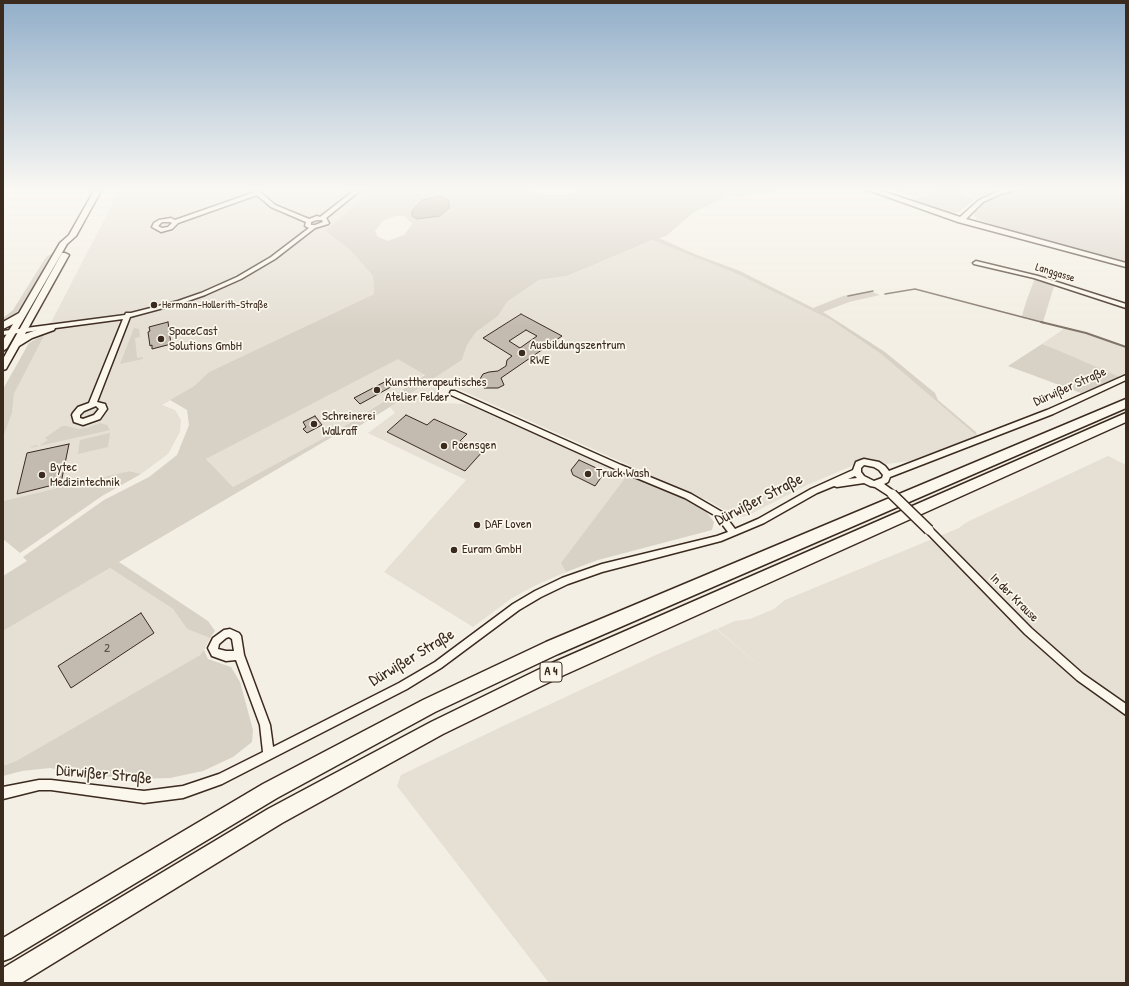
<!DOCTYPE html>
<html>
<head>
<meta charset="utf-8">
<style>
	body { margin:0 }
	#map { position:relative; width:1129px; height:986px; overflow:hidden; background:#f3efe4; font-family:"Patrick Hand",sans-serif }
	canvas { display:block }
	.frame { position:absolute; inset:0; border:4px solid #3b2a1e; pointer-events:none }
</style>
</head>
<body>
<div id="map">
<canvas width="1129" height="986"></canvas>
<div class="frame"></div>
</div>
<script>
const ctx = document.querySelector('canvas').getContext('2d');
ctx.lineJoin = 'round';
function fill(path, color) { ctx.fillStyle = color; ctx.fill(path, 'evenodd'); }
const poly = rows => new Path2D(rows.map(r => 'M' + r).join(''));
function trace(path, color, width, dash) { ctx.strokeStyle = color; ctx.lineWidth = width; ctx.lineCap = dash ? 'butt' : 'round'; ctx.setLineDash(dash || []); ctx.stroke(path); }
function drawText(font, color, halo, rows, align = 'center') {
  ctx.font = font + ' "Patrick Hand",sans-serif'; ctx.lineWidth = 3.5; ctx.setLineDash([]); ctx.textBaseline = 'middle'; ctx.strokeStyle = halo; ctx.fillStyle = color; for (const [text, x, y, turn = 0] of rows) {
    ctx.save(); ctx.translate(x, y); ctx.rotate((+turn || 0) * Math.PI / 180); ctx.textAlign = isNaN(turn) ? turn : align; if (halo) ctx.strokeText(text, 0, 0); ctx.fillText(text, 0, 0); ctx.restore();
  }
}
fill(poly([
	[120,189,373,189,327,231,350,250,373,276,374,294,209,372,194,386,162,405,175,410,181,420,180,432,168,454,141,474,129,471,3,501,3,438,12,413,14,394],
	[890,189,948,189,919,198],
	[959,189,1002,189,979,197,974,197],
	[654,240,737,274,831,320,881,354,977,436,910,461,886,464,870,458,862,459,856,461,852,466,807,485,747,516,736,517,709,501,434,378,462,360,467,345,476,332,498,316,507,302,539,280,567,276],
	[1065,328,1095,337,1126,348,1126,374,1120,377,1042,344],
	[398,358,425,374,337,431,233,487,206,459],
	[429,382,439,386,440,388,433,398,438,403,466,404,628,474,562,563,566,572,534,586,512,598,473,627,384,572,466,480,368,433,395,413,390,407],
	[1108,456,1126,465,1126,983,549,983,397,786,401,775,501,727,658,654,716,629,770,674,717,629,735,621,750,619,774,609,785,600,959,528,967,522],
	[110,568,173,609,187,629,210,638,204,650,200,655,16,761,3,766,3,631]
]), '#e5dfd4');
fill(poly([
	[373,189,529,189,543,195,565,195,586,189,788,189,737,197,731,195,727,196,693,213,666,236,659,238,697,255,740,271,813,308,843,296,870,291,880,295,849,302,823,312,885,352,935,393,938,400,976,432,977,436,881,354,831,320,737,274,653,240,567,276,539,280,507,302,498,316,476,332,467,345,462,360,390,407,346,434,332,437,119,562,208,621,215,631,210,638,187,629,173,609,110,568,3,631,3,576,27,561,23,557,104,500,149,477,177,455,189,425,187,410,170,400,194,386,209,372,374,294,373,276,350,250,326,231],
	[395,216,405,216,412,224,404,235,387,241,377,236,375,231,383,221],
	[398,359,425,375,337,431,233,487,206,459],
	[948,189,955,189,972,198,974,200,959,212,955,213,946,212,911,201],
	[1024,189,1126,189,1126,262,1011,231,977,219,974,216,975,211,984,202,992,197],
	[54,252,54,254,14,317,3,321,3,318,13,310,46,257],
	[1035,278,1055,283,1043,322,1022,316,1026,302],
	[134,328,139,329,140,337,135,338,137,358,142,357,143,359,120,364],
	[45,334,14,394,12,413,3,438,3,389,29,343],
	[1042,344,1055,349,1120,377,1081,393,1008,366],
	[100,423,107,425,110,430,30,448,35,445,39,446,48,440,45,438,62,426,66,426,79,429,87,428],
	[110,433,108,447,78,454,80,440],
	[129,471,141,474,102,496,20,553,3,539,3,501],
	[628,474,686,498,705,510,714,522,712,530,598,560,566,572,561,563],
	[204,650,208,659,231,667,240,682,253,730,252,742,233,757,203,771,170,778,138,779,87,775,50,768,22,771,3,776,3,766,16,761,200,655]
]), '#d8d1c6');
const water = poly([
	[441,196,449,201,449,208,440,216,417,219,412,216,412,211,422,200,441,196]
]);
fill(water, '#afa69a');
trace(water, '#817468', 1);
trace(poly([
	[885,294,915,289,1045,323],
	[848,296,873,291]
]), '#817468', 1.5);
trace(poly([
	[1041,322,1086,333,1126,347]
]), '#817468', 2);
const building = poly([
	[521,314,562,336,501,378,504,385,498,388,484,388,480,379,483,374,489,372,498,371,506,366,507,360,512,356,483,338,521,314],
	[526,330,537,336,520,348,509,341,526,330],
	[168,322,171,344,152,349,152,345,150,346,148,332,150,331,149,327,168,322],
	[392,378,398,383,360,404,354,398,392,378],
	[406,415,427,425,434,419,467,434,460,441,483,451,465,471,387,432,406,415],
	[315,416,322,425,307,433,303,429,306,427,303,422,315,416],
	[69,444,61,483,17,494,27,453,69,444],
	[579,460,605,472,595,486,573,475,571,470,579,460],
	[141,613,154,633,71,688,58,666,141,613]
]);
fill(building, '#c3bbb0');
trace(building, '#3b2a1e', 1);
const street = poly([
	[253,189,257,189,275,205,309,219,317,216,320,217,356,189,362,189,326,218,329,223,328,224,315,228,275,259,241,279,205,295,182,303,130,317,97,402,105,404,107,409,100,419,83,425,74,422,72,415,73,413,78,407,89,403,123,319,3,335,3,331,125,315,126,313,131,313,178,301,201,293,237,277,271,257,309,228,305,226,306,222,271,207,257,195,178,223,172,229,161,232,152,227,154,223,159,220,171,218,175,220,255,192,253,189],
	[317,220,322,220,323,222,315,225,311,225,311,222,317,220],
	[162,222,170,222,172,223,168,227,162,228,158,226,162,222],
	[96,406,99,409,94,415,83,419,80,418,80,415,84,411,96,406],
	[976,261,1038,276,1126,304,1126,308,1034,278,974,264,973,263,976,261],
	[1126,375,1126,380,1053,414,890,477,888,482,884,484,895,492,896,494,895,496,889,496,875,487,870,486,864,483,837,487,834,486,817,493,764,523,721,541,602,572,568,584,541,597,519,610,441,668,407,689,222,784,183,798,144,803,51,790,39,790,3,799,3,787,39,780,51,780,144,791,183,786,219,774,263,752,260,725,236,660,226,661,212,656,208,648,213,638,224,630,230,629,239,633,241,636,244,655,270,725,273,747,399,683,435,662,513,604,535,591,562,578,602,564,717,536,728,532,716,516,685,498,615,469,451,395,450,393,451,391,455,391,621,465,691,494,722,512,735,529,758,519,811,489,853,470,856,462,861,460,864,459,879,462,885,466,889,471,1047,410,1126,375],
	[864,465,874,467,879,470,883,475,882,478,874,481,864,476,861,472,861,468,864,465],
	[855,476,857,478,848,479,855,476],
	[229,637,232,639,234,651,226,651,218,649,219,644,226,638,229,637],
	[929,527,932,528,1031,628,1083,674,1126,704,1126,715,1077,680,1025,634,926,532,925,530,926,528,929,527]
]);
const secondary = poly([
	[95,189,102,189,76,236,67,244,7,348,3,351,3,340,13,324,3,329,3,322,19,313,60,243,69,235,95,189],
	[865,189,876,189,960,217,979,200,997,192,1006,189,1019,189,1001,194,983,202,966,219,1126,263,1126,267,958,222,865,189],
	[62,253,65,253,69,255,25,334,51,325,55,328,54,330,32,338,19,346,6,369,3,370,3,359,62,253]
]);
const highway = poly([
	[1126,399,1126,408,558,654,435,712,277,798,11,958,3,961,3,938,263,784,423,700,546,642,1126,399],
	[1126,413,1126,422,564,675,443,734,282,823,21,983,3,983,3,968,268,809,431,722,552,663,1126,413]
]);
trace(street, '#3b2a1e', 3);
trace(secondary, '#3b2a1e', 3);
trace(highway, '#3b2a1e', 3);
fill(street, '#fbf7ec');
fill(secondary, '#fbf7ec');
fill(highway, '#fbf7ec');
const streetBridge = poly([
	[892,494,929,530]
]);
trace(streetBridge, '#3b2a1e', 12, []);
trace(streetBridge, '#fbf7ec', 9);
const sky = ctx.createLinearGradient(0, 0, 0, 327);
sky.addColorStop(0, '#91aec9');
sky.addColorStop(0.58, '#faf8f3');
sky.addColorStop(1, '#faf8f300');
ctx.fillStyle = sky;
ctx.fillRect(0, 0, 1129, 327);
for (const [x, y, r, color] of [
	[154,305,4,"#3b2a1e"],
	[161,339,4,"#3b2a1e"],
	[522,353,4,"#3b2a1e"],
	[377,390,4,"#3b2a1e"],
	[314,424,4,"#3b2a1e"],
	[444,446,4,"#3b2a1e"],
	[588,474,4,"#3b2a1e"],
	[42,475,4,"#3b2a1e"],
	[477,525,4,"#3b2a1e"],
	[454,550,4,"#3b2a1e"]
]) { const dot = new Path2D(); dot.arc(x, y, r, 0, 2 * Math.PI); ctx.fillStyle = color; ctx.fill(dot); trace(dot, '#fbf7ec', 1.5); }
drawText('11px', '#3b2a1e', '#fbf7ec', [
	["Langgasse",1055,273,17]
]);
drawText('11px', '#3b2a1e', '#fbf7ec', [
	["Hermann-Hollerith-Straße",162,305]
], 'left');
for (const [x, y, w] of [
	[551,672,22]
]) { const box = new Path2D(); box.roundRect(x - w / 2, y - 10, w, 20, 3); ctx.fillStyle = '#fbf7ec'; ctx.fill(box); trace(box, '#3b2a1e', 1); }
drawText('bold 12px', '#3b2a1e', null, [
	["A 4",551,672]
]);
drawText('13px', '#3b2a1e', '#fbf7ec', [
	["SpaceCast",169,332],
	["Solutions GmbH",169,347],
	["Ausbildungszentrum",530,346],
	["RWE",530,361],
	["Kunsttherapeutisches",385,383],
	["Atelier Felder",385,398],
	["Schreinerei",322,417],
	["Wallraff",322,432],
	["Poensgen",452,446],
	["Bytec",50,468],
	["Medizintechnik",50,483],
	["Truck Wash",596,474],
	["DAF Loven",485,525],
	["Euram GmbH",462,550]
], 'left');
drawText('13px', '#3b2a1e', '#fbf7ec', [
	["Dürwißer Straße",1070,387,-24],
	["In der Krause",1014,598,45]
]);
drawText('13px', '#5d4e42', null, [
	["2",107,649]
]);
drawText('16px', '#3b2a1e', '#fbf7ec', [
	["Dürwißer Straße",759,500,-27],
	["Dürwißer Straße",412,658,-31],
	["Dürwißer Straße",104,775,5]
]);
</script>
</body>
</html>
